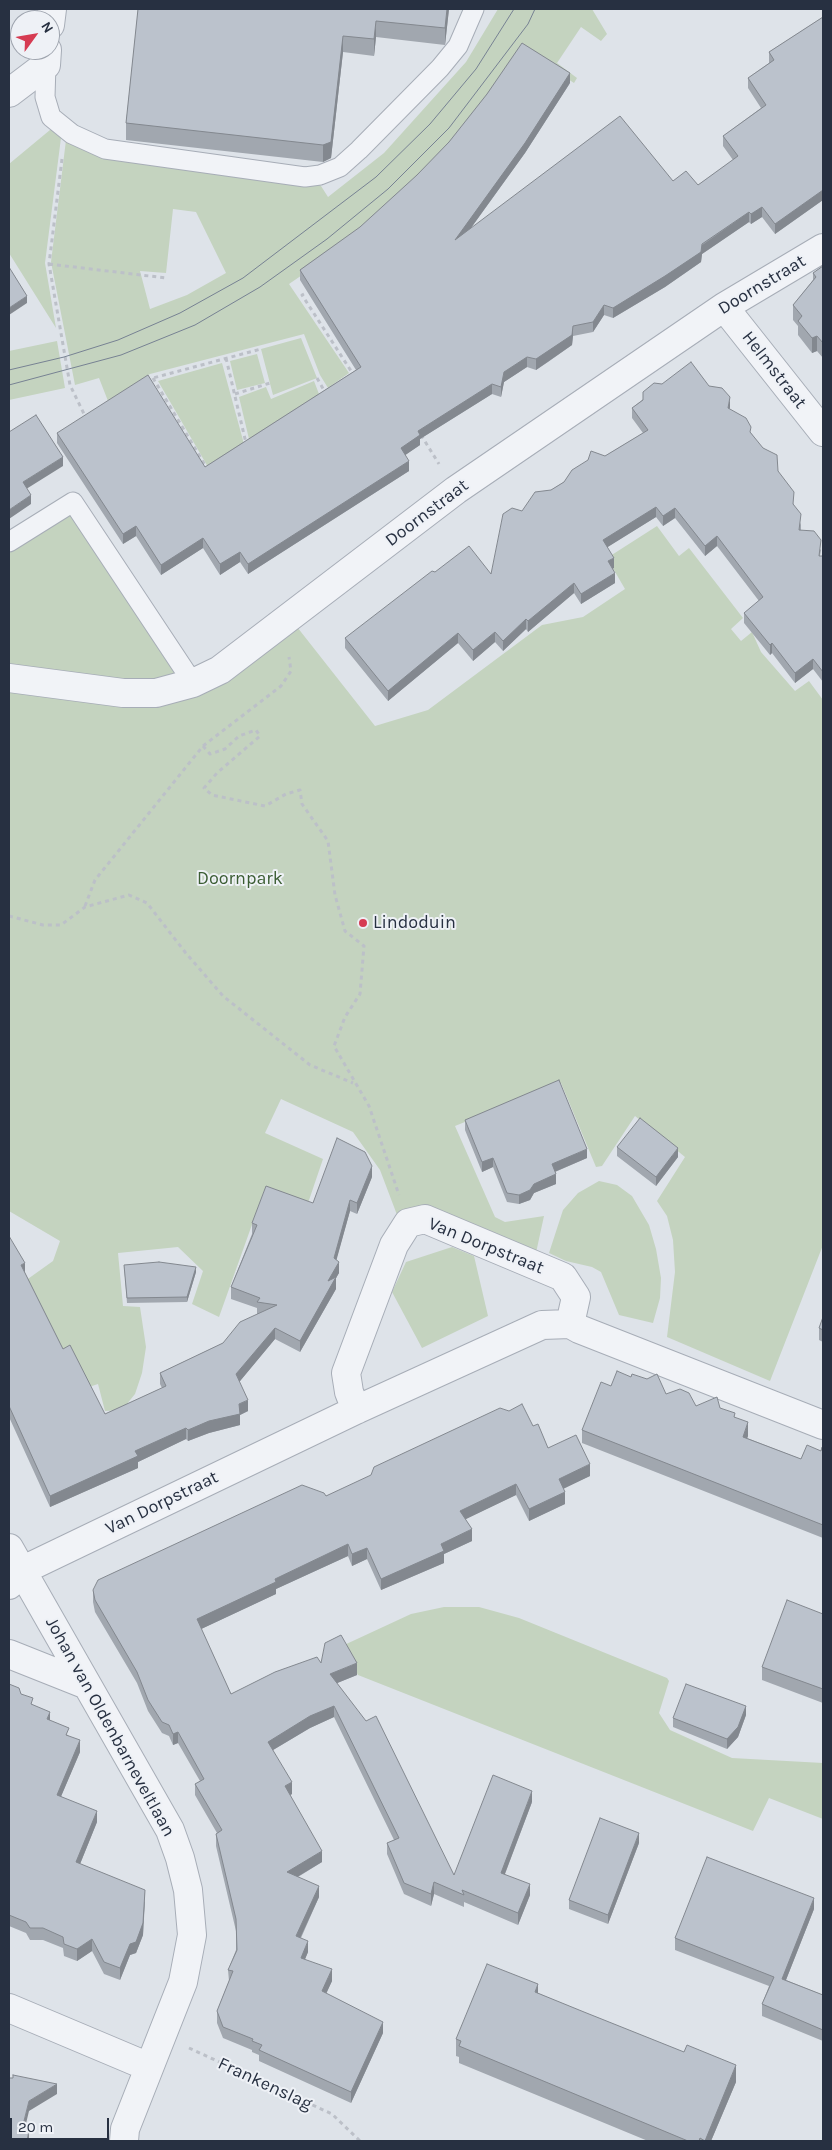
<!DOCTYPE html>
<html>
<head>
<meta charset="utf-8">
<style>
	body { margin:0 }
	#map { position:relative; width:832px; height:2150px; overflow:hidden; background:#dee3e9; font-family:Karla,sans-serif }
	canvas { display:block }
	.frame { position:absolute; inset:0; border:10px solid #273041; pointer-events:none }
	.north { position:absolute; left:10px; top:10px; width:50px; height:50px; box-sizing:border-box; background:#eef1f6; border:1px solid #9ea4ae; border-radius:50%; rotate:58deg; font-size:14px; font-weight:700; line-height:20px; text-align:center; color:#273041 }
	.north::after { content:''; display:block; margin:auto; width:18px; height:22px; background:#d63b52; clip-path:polygon(50% 0,100% 100%,50% 72%,0 100%) }
	.scale { position:absolute; left:10px; top:2118px; width:99px; height:22px; box-sizing:border-box; border:2px solid #273041; border-top:0; padding-left:6px; font-size:15px; line-height:18px; white-space:nowrap; color:#273041; -webkit-text-stroke:4px #eef1f6; paint-order:stroke }
</style>
</head>
<body>
<div id="map">
<canvas width="832" height="2150"></canvas>
<div class="frame"></div>
<div class="north">N</div>
<div class="scale">20 m</div>
</div>
<script>
const ctx = document.querySelector('canvas').getContext('2d');
ctx.lineJoin = 'round';
function fill(path, color) { ctx.fillStyle = color; ctx.fill(path, 'evenodd'); }
const poly = rows => new Path2D(rows.map(r => 'M' + r).join(''));
function trace(path, color, width, dash) { ctx.strokeStyle = color; ctx.lineWidth = width; ctx.lineCap = dash ? 'butt' : 'round'; ctx.setLineDash(dash || []); ctx.stroke(path); }
function drawText(font, color, halo, rows, align = 'center') {
  ctx.font = font + ' Karla,sans-serif'; ctx.lineWidth = 4; ctx.setLineDash([]); ctx.textBaseline = 'middle'; ctx.strokeStyle = halo; ctx.fillStyle = color; for (const [text, x, y, turn = 0] of rows) {
    ctx.save(); ctx.translate(x, y); ctx.rotate((+turn || 0) * Math.PI / 180); ctx.textAlign = isNaN(turn) ? turn : align; if (halo) ctx.strokeText(text, 0, 0); ctx.fillText(text, 0, 0); ctx.restore();
  }
}
fill(poly([
	[498,9,592,9,607,34,601,41,581,27,557,63,577,78,574,83,522,49,477,112,411,186,308,271,289,284,349,373,328,388,320,375,304,334,150,374,108,401,99,378,75,385,51,262,67,132,314,181,321,186,328,197,384,153,466,62],
	[173,209,196,212,226,273,187,295,150,309,140,271,166,273],
	[56,125,62,130,45,263,56,328,9,253,9,164],
	[301,338,317,378,273,395,261,349],
	[57,341,65,388,9,400,9,351],
	[257,354,265,383,237,390,230,361],
	[222,363,244,444,208,467,158,381],
	[314,381,319,394,249,439,239,397,266,387,271,399],
	[73,502,193,683,9,678,9,542],
	[657,526,679,556,689,548,743,618,731,629,741,641,752,632,761,652,795,691,809,681,823,700,823,1245,770,1381,667,1337,675,1272,673,1240,667,1216,657,1201,685,1157,635,1116,602,1166,596,1167,561,1083,455,1126,495,1217,505,1222,544,1216,534,1262,427,1217,402,1228,380,1170,353,1132,281,1099,265,1133,323,1159,307,1206,264,1191,219,1317,192,1304,203,1271,178,1247,118,1253,123,1306,140,1307,146,1347,142,1373,135,1394,122,1410,105,1411,98,1384,86,1388,63,1354,25,1281,53,1261,60,1241,9,1211,9,680,154,696,290,618,375,726,428,710,542,625,583,617,625,589,607,558],
	[599,1181,617,1185,632,1196,649,1225,656,1249,661,1278,660,1298,653,1323,619,1315,601,1272,592,1267,566,1261,549,1253,563,1210,578,1193],
	[452,1247,474,1256,488,1316,422,1348,392,1292,406,1262],
	[444,1607,479,1607,519,1618,667,1678,669,1681,659,1713,670,1730,732,1758,823,1763,823,1819,769,1798,753,1831,358,1675,342,1646,411,1614]
]), '#c4d3bf');
const service = poly([
	[46,65,45,97,51,117,72,134,105,149,305,177,320,175,340,167,359,150,440,68,458,46,474,9],
	[9,542,73,502,193,683]
]);
const minor = poly([
	[50,25,52,9],
	[9,93,46,65,47,50],
	[724,307,823,432],
	[9,678,123,693,156,693,193,683,220,670,456,490,724,307,823,248],
	[356,1410,349,1392,346,1373,394,1245,408,1223,425,1219,563,1277,576,1297,570,1324],
	[9,1548,170,1830,180,1858,188,1890,192,1935,183,1982,125,2129,124,2141],
	[9,1585,23,1570,356,1410,542,1325,570,1324,579,1329,823,1425],
	[9,1654,87,1685],
	[9,2008,149,2067]
]);
trace(service, '#a7adb7', 21);
trace(minor, '#a7adb7', 30);
trace(poly([
	[62,159,49,264,70,385,86,418],
	[49,264,166,278],
	[304,294,302,295,353,374],
	[226,358,246,443],
	[153,378,208,470],
	[317,378,325,392],
	[147,381,153,378,261,349],
	[235,394,270,383],
	[421,435,439,464],
	[203,746,210,754,225,749,239,736,256,730,260,736,217,773,204,788,212,795,265,806,286,794,300,790,302,804,328,841,335,895,345,931,364,946,360,994,345,1017,334,1046,369,1106,399,1195],
	[85,906,95,880,203,746,281,686,291,671,289,657],
	[9,916,43,925,61,925,85,907,129,895,147,903,185,952,223,996,310,1065,353,1083],
	[189,2048,332,2114,360,2141]
]), '#bcc0c8', 3, [4, 4]);
trace(service, '#f1f3f7', 19);
trace(minor, '#f1f3f7', 28);
trace(poly([
	[9,370,64,357,118,340,180,313,243,278,376,177,430,124,476,69,514,9],
	[9,385,121,355,195,325,260,287,327,239,388,189,449,128,528,24,535,9]
]), '#778293', 1);
fill(poly([
	[130,9,449,9,445,45,376,37,374,56,343,52,331,158,323,162,126,140,126,123,138,10],
	[823,17,823,200,775,234,762,217,751,224,749,222,702,254,701,262,665,287,613,318,604,315,593,332,573,336,572,345,548,362,536,370,527,367,504,382,501,397,492,394,420,439,420,445,405,455,409,471,248,574,240,562,220,575,203,548,161,575,136,536,123,544,57,443,57,433,205,467,356,370,300,280,300,270,570,83,525,153,471,228,673,181,698,185,733,160,723,146,723,136,761,108,748,88,748,78,769,63,769,52],
	[823,266,823,358,817,351,812,353,798,335,798,326,793,320,793,305,813,280,813,273],
	[662,384,709,386,730,407,729,409,751,433,778,471,794,505,801,525,801,530,821,550,820,556,823,556,823,682,813,669,795,683,772,653,770,655,744,623,744,613,759,601,717,546,705,556,675,518,663,526,656,517,607,547,614,568,613,568,615,583,581,604,574,593,528,632,526,629,503,651,495,642,473,661,458,643,388,701,345,648,345,638,491,574,522,511,551,490,605,456,643,433,632,418,632,408],
	[465,1120,587,1158,555,1172,556,1184,534,1193,530,1200,519,1204,507,1202,493,1167,482,1172,465,1130],
	[617,1147,678,1157,656,1186,617,1156],
	[372,1177,357,1214,350,1211,336,1260,339,1273,336,1278,336,1289,300,1352,275,1339,239,1382,248,1411,240,1415,240,1425,209,1433,188,1441,186,1439,138,1462,138,1468,50,1507,9,1417,9,1236,25,1273,63,1349,105,1414,162,1388,160,1384,160,1373,223,1343,258,1314,257,1314,257,1308,231,1299,231,1287,252,1234,252,1223,313,1203],
	[124,1265,196,1272,187,1302,127,1303],
	[823,1317,823,1342,819,1340,819,1328],
	[611,1386,666,1394,696,1406,735,1417,748,1436,747,1438,801,1459,821,1451,823,1448,823,1538,582,1443,582,1430],
	[533,1426,548,1448,590,1476,563,1488,565,1504,529,1521,516,1495,465,1519,472,1541,444,1554,444,1563,381,1590,367,1559,352,1566,348,1556,276,1589,276,1594,201,1629,231,1694,321,1663,357,1675,337,1683,454,1875,532,1802,505,1874,530,1895,518,1925,464,1902,464,1907,434,1894,431,1906,404,1894,387,1854,387,1843,394,1840,334,1717,310,1728,273,1750,292,1794,290,1795,322,1862,298,1877,319,1897,301,1938,308,1952,305,1959,332,1981,326,1993,383,2033,351,2103,259,2061,259,2055,252,2052,252,2050,223,2038,217,2023,217,2011,229,1981,228,1970,236,1950,236,1931,216,1846,216,1834,217,1833,195,1795,195,1784,200,1781,178,1743,173,1745,169,1736,162,1733,148,1711,137,1683,95,1612,93,1602,93,1590,326,1496],
	[823,1614,823,1703,762,1680,762,1667],
	[9,1684,21,1694,50,1721,69,1736,80,1752,61,1796,97,1822,80,1864,145,1902,143,1935,136,1953,130,1955,120,1980,104,1974,92,1951,77,1961,64,1956,63,1948,43,1940,30,1940,26,1933,9,1926],
	[746,1715,738,1737,727,1749,673,1727,673,1718],
	[639,1843,608,1924,569,1909,569,1900],
	[814,1909,786,1980,823,1995,823,2041,762,2016,762,2004,769,1986,675,1950,675,1938],
	[538,1993,736,2082,711,2141,648,2141,459,2063,459,2057,456,2056,456,2039]
]), '#a1a7af');
fill(poly([
	[447,9,449,9,445,45,445,28],
	[376,21,376,37,374,56,374,39],
	[343,36,343,52,331,158,323,162,323,145],
	[570,73,570,83,525,153,455,250,455,240],
	[823,190,823,200,775,234,775,224],
	[762,207,762,217,751,224,751,214],
	[749,212,749,222,702,254,701,262,665,287,613,318,613,308],
	[27,296,27,303,9,315,9,308],
	[604,305,604,315,593,332,593,322],
	[573,326,573,336,572,345,536,370,536,359],
	[817,336,817,351,812,353,812,338],
	[527,357,527,367,504,382,501,397,501,387,504,372],
	[492,384,492,394,420,439,420,445,401,458,401,448,418,431],
	[730,397,730,407,728,418,728,408],
	[63,457,63,466,23,491,23,482],
	[409,461,409,471,248,574,248,564],
	[31,495,31,504,9,519,9,510],
	[656,507,656,517,603,550,603,540],
	[675,508,675,518,663,526,663,516],
	[136,526,136,536,123,544,123,534],
	[717,536,717,546,705,556,705,546],
	[203,538,203,548,161,575,161,565],
	[240,552,240,562,220,575,220,564],
	[614,558,614,568,608,571,608,561],
	[615,573,615,583,581,604,581,594],
	[574,583,574,593,528,632,528,621],
	[526,619,526,629,503,651,503,641],
	[495,632,495,642,473,661,473,650],
	[458,633,458,643,388,701,388,691],
	[772,643,772,653,770,655,770,645],
	[813,659,813,669,795,683,795,673],
	[678,1148,678,1157,656,1186,656,1177],
	[587,1149,587,1158,552,1173,552,1164],
	[493,1158,493,1167,482,1172,482,1162],
	[372,1166,372,1177,357,1214,357,1203],
	[556,1174,556,1184,534,1193,530,1200,519,1204,519,1195,534,1184],
	[350,1200,350,1211,334,1269,334,1258],
	[339,1262,339,1273,336,1278,336,1289,300,1352,300,1341,328,1281],
	[25,1263,25,1274,21,1265],
	[196,1267,196,1272,187,1302,187,1297],
	[275,1328,275,1339,236,1386,236,1374],
	[248,1400,248,1411,240,1415,240,1425,209,1433,188,1441,188,1430],
	[748,1422,748,1436,743,1450,743,1437],
	[186,1428,186,1439,138,1462,138,1468,50,1507,50,1496,135,1451],
	[590,1464,590,1476,559,1491,559,1479],
	[516,1484,516,1495,460,1522,460,1511],
	[565,1492,565,1504,529,1521,529,1509],
	[472,1529,472,1541,444,1554,444,1563,381,1590,381,1579,441,1544],
	[348,1544,348,1556,276,1589,276,1594,197,1631,197,1619,275,1579],
	[367,1548,367,1559,352,1566,352,1554],
	[357,1663,357,1675,330,1686,330,1674],
	[334,1706,334,1717,310,1728,268,1753,268,1742,310,1716],
	[746,1706,746,1715,738,1737,727,1749,727,1739],
	[50,1712,50,1724,47,1719],
	[178,1732,178,1743,173,1745,173,1734],
	[80,1740,80,1752,57,1806,57,1795],
	[292,1782,292,1794,285,1798,285,1786],
	[532,1791,532,1802,501,1884,501,1873],
	[97,1811,97,1822,76,1874,76,1862],
	[639,1833,639,1843,608,1924,608,1915],
	[322,1851,322,1862,287,1883,287,1872],
	[434,1882,434,1894,431,1906,431,1894],
	[530,1884,530,1895,518,1925,518,1913],
	[319,1886,319,1897,296,1947,296,1936],
	[145,1890,143,1935,136,1953,130,1955,120,1980,120,1968],
	[814,1898,814,1909,782,1990,782,1979],
	[92,1939,92,1951,77,1961,77,1949],
	[308,1941,308,1952,301,1969,301,1958],
	[332,1969,332,1981,322,2003,322,1991],
	[538,1984,538,2001,535,1992],
	[383,2022,383,2033,351,2103,351,2092],
	[736,2065,736,2082,711,2141,705,2141],
	[57,2084,57,2094,29,2111,24,2132,24,2121,29,2101],
	[29,2130,29,2141,27,2141]
]), '#83888f');
const building = poly([
	[138,9,447,9,445,28,376,21,374,39,343,36,331,142,323,145,126,123,138,9],
	[823,17,823,190,775,224,762,207,751,214,749,212,702,244,701,252,665,276,613,308,604,305,593,322,573,326,572,335,536,359,527,357,504,372,501,387,492,384,418,431,420,435,401,448,409,461,248,564,240,552,220,564,203,538,161,565,136,526,123,534,57,433,148,375,205,467,361,367,300,270,360,227,417,175,449,142,487,94,522,43,570,73,525,143,455,240,620,116,673,181,686,171,698,185,738,156,723,136,766,105,748,78,774,60,769,52,823,17],
	[823,266,823,343,817,336,812,338,798,321,802,316,793,305,816,277,813,273,823,266],
	[9,267,27,296,9,308,9,267],
	[691,362,709,386,722,388,730,397,728,408,746,418,751,427,750,432,763,448,777,455,778,471,794,492,793,504,801,514,799,530,814,531,821,540,819,556,823,556,823,672,813,659,795,673,772,643,770,645,744,613,763,597,717,536,705,546,675,508,663,516,656,507,603,540,614,558,608,561,615,573,581,594,574,583,528,621,526,619,503,641,495,632,473,650,458,633,388,691,345,638,432,571,435,572,469,546,491,574,503,514,512,508,522,511,535,492,551,490,564,482,572,470,588,460,591,451,605,456,648,430,632,408,643,400,643,392,654,383,662,384,691,362],
	[36,415,63,457,23,482,31,495,9,510,9,432,36,415],
	[559,1080,587,1149,552,1164,556,1174,534,1184,530,1190,519,1195,507,1193,493,1158,482,1162,465,1120,559,1080],
	[640,1118,678,1148,656,1177,617,1147,640,1118],
	[337,1138,365,1152,372,1166,357,1203,350,1200,334,1258,339,1262,328,1281,336,1277,300,1341,275,1328,236,1374,248,1400,239,1404,240,1414,209,1421,188,1430,186,1428,135,1451,138,1456,50,1496,9,1406,9,1236,25,1263,21,1265,63,1349,70,1345,105,1414,166,1386,160,1373,223,1343,240,1322,277,1305,257,1302,260,1298,231,1287,257,1225,252,1223,266,1186,313,1203,337,1138],
	[159,1262,196,1267,187,1297,127,1298,124,1265,159,1262],
	[823,1317,823,1330,819,1328,823,1317],
	[617,1371,631,1377,632,1374,647,1379,657,1374,666,1394,680,1389,689,1393,696,1406,717,1397,720,1408,735,1413,734,1417,748,1422,743,1437,801,1459,807,1445,821,1451,822,1447,823,1448,823,1525,582,1430,601,1382,611,1386,617,1371],
	[522,1404,533,1426,538,1424,548,1448,576,1435,590,1464,559,1479,565,1492,529,1509,516,1484,460,1511,472,1529,441,1544,444,1551,381,1579,367,1548,352,1554,348,1544,275,1579,276,1582,197,1619,231,1694,275,1672,317,1657,321,1663,325,1643,341,1635,357,1663,330,1674,366,1721,376,1716,454,1875,493,1775,532,1791,501,1873,530,1884,518,1913,462,1890,464,1895,434,1882,431,1894,404,1883,387,1843,399,1838,334,1706,310,1716,268,1742,292,1782,285,1786,322,1851,287,1872,319,1886,296,1936,308,1941,301,1958,332,1969,322,1991,383,2022,351,2092,259,2050,262,2045,252,2041,253,2039,223,2027,217,2011,233,1971,228,1970,237,1950,236,1919,216,1834,222,1830,195,1784,204,1779,178,1732,173,1734,169,1725,162,1722,148,1700,137,1672,95,1600,93,1590,98,1580,302,1485,324,1493,326,1496,371,1475,374,1467,500,1408,509,1411,522,1404],
	[787,1600,823,1614,823,1689,762,1667,787,1600],
	[9,1684,19,1688,21,1694,33,1698,31,1704,50,1712,47,1719,69,1728,66,1735,80,1740,57,1795,97,1811,76,1862,145,1890,143,1923,136,1942,130,1944,120,1968,104,1962,92,1939,77,1949,64,1944,63,1937,43,1928,30,1928,26,1922,9,1915,9,1684],
	[686,1684,746,1706,738,1727,727,1739,673,1718,686,1684],
	[600,1818,639,1833,608,1915,569,1900,600,1818],
	[707,1857,814,1898,782,1979,823,1995,823,2030,762,2004,774,1977,675,1938,707,1857],
	[487,1964,538,1984,535,1992,584,2012,684,2052,687,2045,736,2065,705,2141,700,2138,699,2141,688,2141,459,2046,461,2041,456,2039,487,1964],
	[13,2075,57,2084,29,2101,24,2121,29,2130,27,2141,9,2141,9,2078,13,2078,13,2075]
]);
fill(building, '#bbc2cc');
trace(building, '#83888f', 1);
for (const [x, y, r, color] of [
	[363,923,5,"#d63b52"]
]) { const dot = new Path2D(); dot.arc(x, y, r, 0, 2 * Math.PI); ctx.fillStyle = color; ctx.fill(dot); trace(dot, '#eef1f6', 2); }
drawText('18px', '#273041', '#eef1f6', [
	["Doornstraat",762,285,-31],
	["Helmstraat",774,370,52],
	["Doornstraat",427,513,-37],
	["Van Dorpstraat",486,1246,22],
	["Van Dorpstraat",162,1503,-26],
	["Johan van Oldenbarneveltlaan",110,1727,61],
	["Frankenslag",265,2084,25]
]);
drawText('18px', '#3b5d33', '#eef1f6', [
	["Doornpark",240,879]
]);
drawText('18px', '#273041', '#eef1f6', [
	["Lindoduin",373,923]
], 'left');
</script>
</body>
</html>
